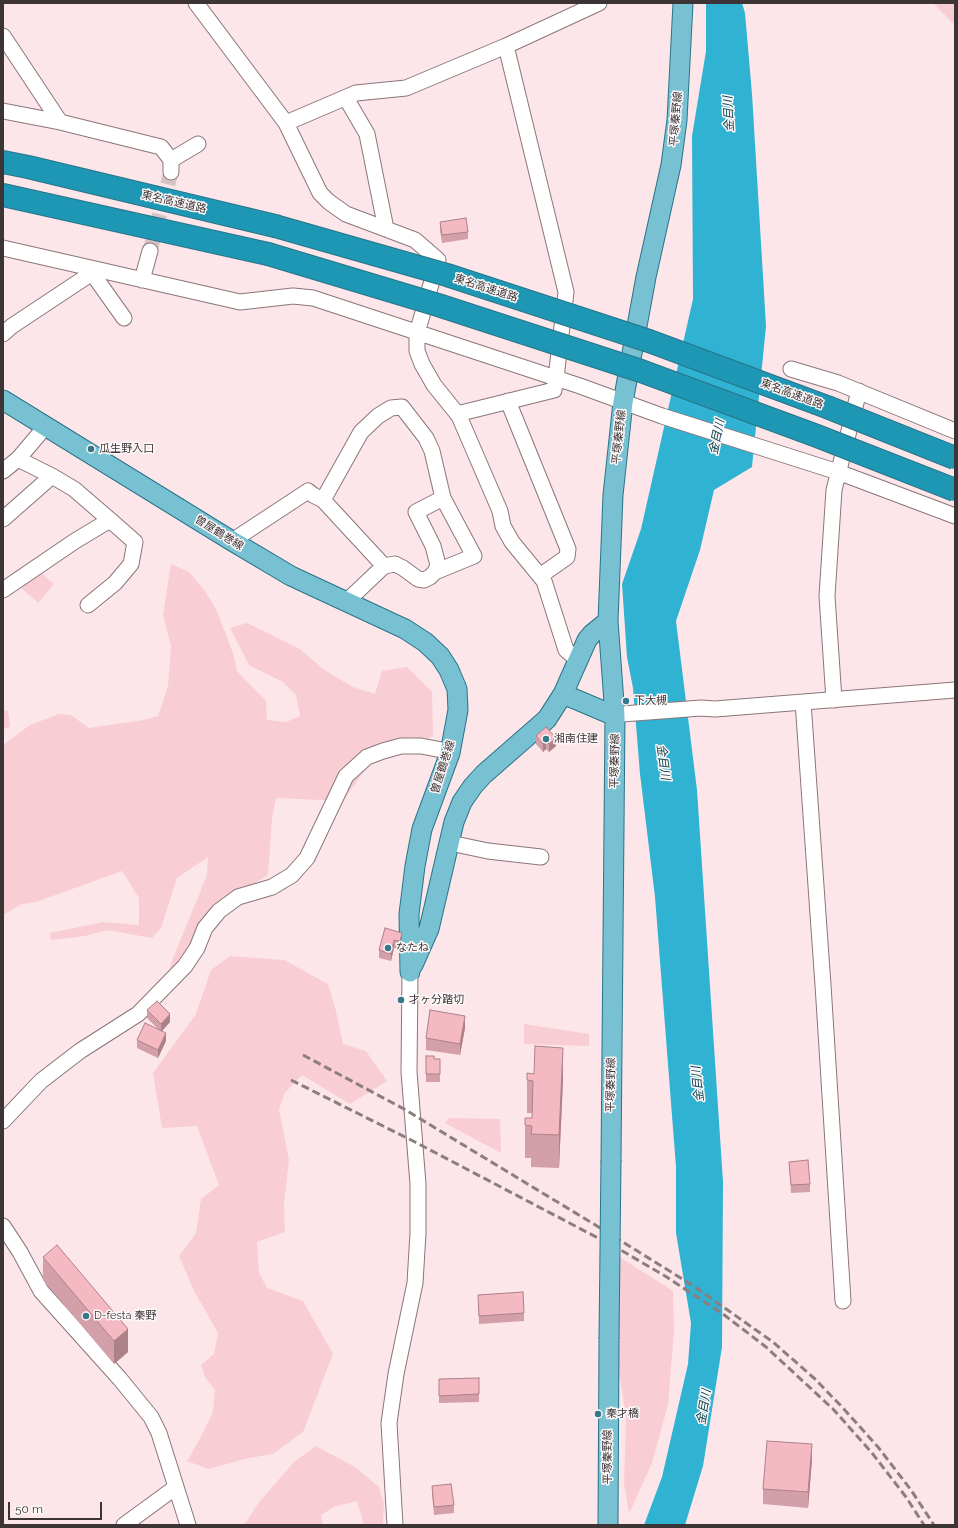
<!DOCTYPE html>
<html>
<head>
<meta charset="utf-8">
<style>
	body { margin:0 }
	#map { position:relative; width:958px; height:1528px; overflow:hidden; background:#fde6e9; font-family:Raleway,sans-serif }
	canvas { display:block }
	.frame { position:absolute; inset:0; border:4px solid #3d3435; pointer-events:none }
	.scale { position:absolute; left:8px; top:1502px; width:94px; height:18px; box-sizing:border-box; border:2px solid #3d3435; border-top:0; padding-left:5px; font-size:12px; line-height:14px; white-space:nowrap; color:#3d3435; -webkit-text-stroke:3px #fdf8f9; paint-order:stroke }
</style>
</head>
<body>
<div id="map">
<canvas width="958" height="1528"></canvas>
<div class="frame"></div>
<div class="scale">50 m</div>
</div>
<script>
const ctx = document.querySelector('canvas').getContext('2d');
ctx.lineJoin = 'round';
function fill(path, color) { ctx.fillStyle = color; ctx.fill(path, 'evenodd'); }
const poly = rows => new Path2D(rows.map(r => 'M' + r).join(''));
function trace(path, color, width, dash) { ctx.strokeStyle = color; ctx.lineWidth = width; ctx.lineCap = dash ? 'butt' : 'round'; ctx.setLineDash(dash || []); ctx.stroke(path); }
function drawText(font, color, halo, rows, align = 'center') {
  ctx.font = font + ' Raleway,"Noto Sans JP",sans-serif'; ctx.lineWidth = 3; ctx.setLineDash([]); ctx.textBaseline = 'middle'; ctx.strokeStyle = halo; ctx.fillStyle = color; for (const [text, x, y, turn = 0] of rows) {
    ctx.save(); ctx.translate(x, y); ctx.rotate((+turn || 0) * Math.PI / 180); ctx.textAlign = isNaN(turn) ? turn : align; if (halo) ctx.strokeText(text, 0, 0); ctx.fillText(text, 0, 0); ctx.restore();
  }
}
fill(poly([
	[933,3,955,3,955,25],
	[171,564,189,572,205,591,217,611,234,656,237,671,266,701,267,720,286,722,300,716,296,695,283,682,249,665,230,628,247,623,300,649,323,669,353,687,375,694,382,671,407,667,432,692,433,736,401,753,370,763,343,801,276,798,272,819,268,875,248,888,224,896,195,947,169,973,171,963,207,875,208,857,177,878,161,928,152,938,107,930,85,936,51,940,50,933,103,922,139,925,139,898,122,871,36,902,22,904,3,915,3,745,30,725,59,714,71,715,89,728,143,720,158,716,168,686,171,646,163,615],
	[40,572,54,584,38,603,19,586],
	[3,710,8,711,10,727,3,729],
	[230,956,284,960,328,984,335,1007,343,1044,366,1051,387,1081,350,1104,302,1075,285,1093,279,1109,289,1160,284,1204,285,1232,257,1242,259,1273,267,1288,303,1301,333,1354,303,1432,273,1454,249,1458,208,1469,187,1461,198,1442,213,1412,215,1390,205,1377,201,1365,214,1354,218,1333,194,1291,179,1256,196,1233,201,1199,219,1185,197,1126,162,1128,153,1073,196,1014,211,970],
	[524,1024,589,1034,589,1046,524,1044],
	[449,1118,500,1119,501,1153,445,1123],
	[618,1256,673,1291,674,1331,668,1405,652,1463,629,1514,624,1484,626,1417,619,1372],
	[316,1446,355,1467,379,1487,384,1504,383,1525,364,1525,357,1501,334,1507,321,1515,323,1525,244,1525,260,1501,294,1462]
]), '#f8ced4');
fill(poly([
	[706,3,742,3,745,13,752,94,766,326,752,467,714,490,700,550,676,621,697,790,723,1182,722,1347,703,1466,685,1525,644,1525,662,1477,688,1364,691,1323,676,1233,676,1167,655,897,640,774,633,688,627,657,622,584,641,529,693,299,692,136,706,51]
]), '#30b2d2');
trace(poly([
	[150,251,171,172]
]), '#d7c2c5', 15, [15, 8]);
const minor = poly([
	[196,3,286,123,320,193,329,202,346,214,415,240,438,260,417,333,417,351,422,364,434,385,459,416,500,511,503,526,512,542,544,581,566,650,578,660],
	[3,36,60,122],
	[346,98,367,134,386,229],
	[3,111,60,122,161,147,171,160,171,172],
	[286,123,356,93,406,88,506,46,599,3],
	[171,160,198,144],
	[3,248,240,302,293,296,313,298,580,386,662,416,838,472,955,516],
	[142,280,150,251],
	[3,334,12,326,92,273,124,318],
	[791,369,838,383,955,431],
	[508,401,568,549,567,557,540,576],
	[457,414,554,390,556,378,566,292,506,46],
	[3,471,18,459,46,426],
	[323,500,361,432,378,416,391,408,402,407,426,438,432,451,443,498,474,556,435,572,430,577,424,580,418,579,403,568,395,564,384,566,346,602],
	[3,519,52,476],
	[232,541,308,491,313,495,323,500,384,566],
	[435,572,438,565,433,546,416,512,443,498],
	[3,590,75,541,110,520,74,489,52,476,18,459],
	[88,605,115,583,131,564,135,542,110,520],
	[834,700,827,596,834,490,859,391],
	[803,702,823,985,843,1301],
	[615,716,622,714,701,708,715,709,955,690],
	[450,843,488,851,541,857],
	[3,1121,41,1081,80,1051,138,1014,185,966,197,948,205,928,219,911,238,897,272,887,292,875,307,858,346,776,367,757,383,751,401,746,421,746,442,750,450,753],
	[3,1226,20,1252,41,1291,120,1379,151,1417,159,1433,188,1525],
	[124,1525,176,1487],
	[395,1525,389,1423,396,1374,415,1283,418,1233,418,1184,409,1072,410,972]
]);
const major = poly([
	[3,400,232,541,291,576,405,629,425,642,440,656,449,670,457,689,458,710,450,753,422,829,415,866,409,914,410,972],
	[563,694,615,716],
	[413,965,429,929,454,822,462,802,473,786,484,774,547,719,563,694,587,640,592,634,608,621],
	[611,1160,615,716,608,621,613,495,623,402,646,277,671,165,677,120,683,3],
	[608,1525,609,1339]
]);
const highway = poly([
	[3,162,28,167,275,226],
	[3,195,268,254]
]);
trace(minor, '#8a7679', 17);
trace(major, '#297488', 21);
trace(highway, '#297488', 24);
trace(minor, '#fff', 15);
trace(major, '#78c1d2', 19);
trace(highway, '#1e97b4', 22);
trace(poly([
	[303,1055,404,1109,597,1226,692,1285,773,1342,815,1379,843,1408,878,1447,911,1490,934,1525],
	[291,1080,415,1142,619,1249,665,1276,723,1314,766,1347,833,1409,872,1453,906,1497,924,1525]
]), '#8c7d7f', 3, [8, 4]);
const majorBridge = poly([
	[609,1339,611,1160]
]);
const highwayBridge = poly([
	[275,226,447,275,649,341,827,407,955,458],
	[268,254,438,305,641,371,817,436,955,490]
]);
trace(majorBridge, '#297488', 21, []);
trace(highwayBridge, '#297488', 24, []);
trace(majorBridge, '#78c1d2', 19);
trace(highwayBridge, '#1e97b4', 22);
fill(poly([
	[440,222,468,232,468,239,442,243,440,230],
	[536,736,556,746,549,752,546,749,543,752,536,744],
	[385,928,402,941,400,949,394,948,391,961,379,958,379,950],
	[147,1010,170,1022,162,1031,166,1041,158,1058,137,1048,137,1040,158,1029,147,1018],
	[465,1028,460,1055,426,1050,426,1038],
	[426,1056,434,1059,440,1059,440,1082,426,1082],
	[527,1080,563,1080,559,1168,531,1167,531,1158,525,1158,525,1125,532,1118,532,1113,527,1113],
	[789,1162,810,1184,810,1192,791,1193],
	[43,1257,128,1352,114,1364,43,1280],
	[478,1295,524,1313,524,1321,479,1324],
	[479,1378,479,1402,439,1403,439,1379],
	[812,1460,808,1508,763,1504,763,1489],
	[432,1486,454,1505,454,1513,434,1515,432,1494]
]), '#d39fa8');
fill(poly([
	[556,738,556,746,549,752,549,744],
	[546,741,546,749,543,752,543,744],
	[402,933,402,941,400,949,400,941],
	[394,940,394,948,391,961,391,954],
	[170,1014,170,1022,161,1032,161,1024],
	[465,1016,465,1028,460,1055,460,1044],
	[166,1033,166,1041,158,1058,158,1050],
	[563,1048,563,1080,559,1168,559,1135],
	[128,1329,128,1352,114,1364,114,1341],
	[812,1444,812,1460,808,1508,808,1492]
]), '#ac8288');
const building = poly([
	[466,218,468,232,442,235,440,222,466,218],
	[546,727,556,738,549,744,546,741,543,744,536,736,546,727],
	[385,928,402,933,400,941,394,940,391,954,379,950,385,928],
	[157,1001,170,1014,161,1024,147,1010,157,1001],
	[430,1010,465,1016,460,1044,426,1038,430,1010],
	[145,1023,166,1033,158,1050,137,1040,145,1023],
	[535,1046,563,1048,559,1135,531,1134,532,1126,525,1125,525,1118,532,1118,533,1081,527,1080,527,1073,534,1074,535,1046],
	[426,1056,434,1056,434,1059,440,1059,440,1074,426,1074,426,1056],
	[808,1160,810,1184,791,1185,789,1162,808,1160],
	[57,1245,128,1329,114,1341,43,1257,57,1245],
	[523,1292,524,1313,479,1316,478,1295,523,1292],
	[479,1378,479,1394,439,1396,439,1379,479,1378],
	[767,1441,812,1444,808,1492,763,1489,767,1441],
	[451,1484,454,1505,434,1507,432,1486,451,1484]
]);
fill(building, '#f5b9c3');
trace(building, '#ac8288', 1);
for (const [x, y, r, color] of [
	[91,449,4,"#367789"],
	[626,701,4,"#367789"],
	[546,739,4,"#367789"],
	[388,948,4,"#367789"],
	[401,1000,4,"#367789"],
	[86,1316,4,"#367789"],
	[598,1414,4,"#367789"]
]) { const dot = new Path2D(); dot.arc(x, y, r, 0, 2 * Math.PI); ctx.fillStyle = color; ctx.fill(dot); trace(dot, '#fdf8f9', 1.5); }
drawText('11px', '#3d3435', '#fdf8f9', [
	["平塚秦野線",676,119,-85],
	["東名高速道路",174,202,13],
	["東名高速道路",486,288,18],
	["東名高速道路",792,394,20],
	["平塚秦野線",619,437,-84],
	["曽屋鶴巻線",219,533,32],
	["平塚秦野線",615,761,-89],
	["曽屋鶴巻線",443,767,-72],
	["平塚秦野線",611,1085,-89],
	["平塚秦野線",608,1457,-90]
]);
drawText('11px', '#3d3435', '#fdf8f9', [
	["瓜生野入口",99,449],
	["下大槻",634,701],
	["湘南住建",554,739],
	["なたね",396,948],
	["才ヶ分踏切",409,1000],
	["D-festa 秦野",94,1316],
	["秦才橋",606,1414]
], 'left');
drawText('italic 12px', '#023c49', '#fdf8f9', [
	["金目川",729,114,-93],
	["金目川",717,437,-78],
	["金目川",663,762,82],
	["金目川",698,1084,-96],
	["金目川",704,1407,-81]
]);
</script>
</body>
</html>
